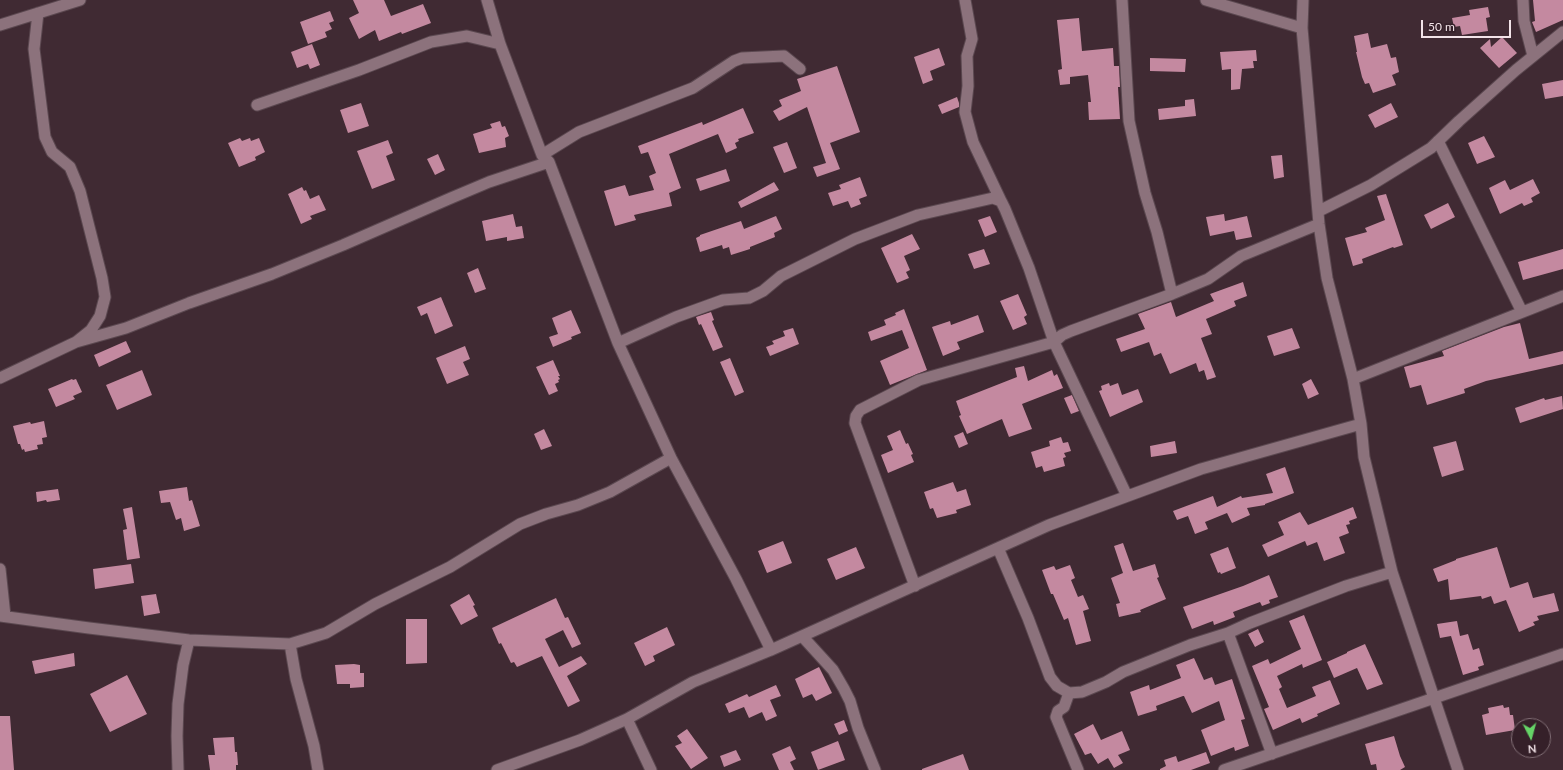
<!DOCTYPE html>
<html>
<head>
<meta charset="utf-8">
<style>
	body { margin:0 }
	#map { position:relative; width:1563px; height:770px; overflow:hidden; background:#402a33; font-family:Lato,sans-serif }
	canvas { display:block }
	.north { position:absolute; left:1511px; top:718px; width:40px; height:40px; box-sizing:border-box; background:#352029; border:1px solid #816e75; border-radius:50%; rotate:174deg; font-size:11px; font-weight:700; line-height:16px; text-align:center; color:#f2e3e8 }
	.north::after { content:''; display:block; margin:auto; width:14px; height:18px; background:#65d467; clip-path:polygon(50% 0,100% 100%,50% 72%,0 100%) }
	.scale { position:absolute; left:1421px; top:20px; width:90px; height:18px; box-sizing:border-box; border:2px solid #f2e3e8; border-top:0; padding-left:5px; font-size:12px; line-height:14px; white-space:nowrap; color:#f2e3e8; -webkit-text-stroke:3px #352029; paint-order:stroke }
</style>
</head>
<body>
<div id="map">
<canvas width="1563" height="770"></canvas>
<div class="north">N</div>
<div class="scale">50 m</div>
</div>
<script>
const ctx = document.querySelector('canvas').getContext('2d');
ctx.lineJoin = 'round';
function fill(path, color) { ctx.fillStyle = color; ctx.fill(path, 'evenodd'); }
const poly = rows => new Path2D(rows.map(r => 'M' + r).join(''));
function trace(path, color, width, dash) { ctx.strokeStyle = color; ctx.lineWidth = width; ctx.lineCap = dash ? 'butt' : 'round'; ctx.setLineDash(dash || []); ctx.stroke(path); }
fill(poly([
	[353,0,384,0,391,16,423,4,431,23,402,34,401,32,379,41,375,30,359,39,349,18,359,13],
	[1533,0,1563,0,1563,20,1536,32,1532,22,1535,21],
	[1488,7,1490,17,1486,18,1488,31,1462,35,1460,26,1454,27,1452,18,1470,15,1469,10],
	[330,11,334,21,329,23,332,29,325,32,327,37,308,44,300,22],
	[1079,18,1082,51,1113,48,1114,66,1119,66,1120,87,1118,87,1120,119,1089,120,1088,102,1091,102,1088,75,1070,77,1070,84,1060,85,1058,70,1062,69,1057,20],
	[1368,33,1371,48,1387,44,1391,58,1396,57,1399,72,1392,75,1396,85,1373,93,1369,83,1365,84,1362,77,1356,52,1357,52,1354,36],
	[1502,37,1517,53,1499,68,1480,48,1490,39,1491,47],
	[312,44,320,65,310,69,308,64,297,68,291,52],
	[939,48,945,65,930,71,933,80,923,84,914,57],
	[1256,50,1257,61,1253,61,1254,68,1242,69,1240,89,1231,90,1231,69,1222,70,1220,52],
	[1150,58,1186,59,1185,72,1150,71],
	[837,66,860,132,830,143,840,169,817,177,813,167,826,163,807,107,779,121,773,111,782,106,779,100,801,91,797,79],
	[1563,80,1563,96,1545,99,1542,84],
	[957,97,959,103,959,107,942,114,938,105],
	[1194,99,1196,116,1159,120,1158,109,1185,106,1185,100],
	[361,103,369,126,348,133,340,110],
	[1391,103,1398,117,1375,128,1368,115],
	[743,108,754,133,738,139,739,141,735,143,737,148,726,153,718,134,669,154,681,188,669,193,672,206,634,215,636,220,615,226,604,191,625,185,629,196,654,190,649,176,656,173,648,152,641,154,638,146,702,122,703,125],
	[500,121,502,127,505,126,509,136,505,138,506,147,479,153,473,134,492,128,490,124],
	[1484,136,1495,157,1477,164,1468,143],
	[240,138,242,141,250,138,251,141,259,138,265,152,255,157,256,160,239,167,228,143],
	[388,140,393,153,386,156,395,180,372,189,357,151],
	[787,142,797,168,784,173,773,147],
	[438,154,445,170,435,175,427,159],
	[1282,155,1284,177,1274,179,1271,156],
	[726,169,730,181,700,191,696,179],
	[860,177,867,196,859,199,861,204,851,208,848,201,833,206,828,193,841,189,839,185],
	[1533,179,1540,193,1531,198,1533,202,1524,206,1522,203,1500,214,1489,188,1505,180,1510,190],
	[774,182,779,190,741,208,738,202],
	[302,187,304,191,306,190,310,199,319,195,326,210,310,216,312,219,301,224,288,194],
	[1386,194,1403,245,1394,248,1393,247,1362,259,1363,263,1353,266,1345,238,1367,232,1365,228,1385,220,1377,196],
	[1448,203,1455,217,1431,229,1424,215],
	[513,214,516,227,522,226,524,238,507,241,507,237,486,241,482,221],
	[1224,214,1225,221,1247,216,1252,237,1236,240,1234,231,1210,236,1206,217],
	[776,216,782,229,774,233,775,237,750,247,750,249,731,255,729,247,723,249,722,245,700,252,696,238,700,236,700,235,741,221,744,229],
	[990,216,997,232,985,237,978,220],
	[912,234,920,249,904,256,910,270,906,272,909,278,897,283,881,248],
	[984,249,990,264,974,269,968,254],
	[1563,249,1563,269,1523,280,1518,262],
	[478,268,486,289,475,293,467,273],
	[1243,282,1247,296,1234,301,1236,306,1206,319,1212,334,1201,338,1216,377,1207,380,1204,370,1199,372,1196,363,1170,374,1161,353,1154,356,1149,342,1121,352,1116,339,1145,329,1138,314,1171,302,1176,317,1214,301,1210,294],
	[1018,294,1027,315,1024,317,1027,324,1013,330,1000,301],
	[441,297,453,326,435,334,427,313,421,316,417,307],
	[904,309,927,370,890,385,880,361,909,348,902,330,871,341,868,332,886,325,884,320,896,315,895,313],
	[571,310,581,333,571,337,572,339,553,347,549,337,558,334,552,318],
	[711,312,714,320,712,321,723,347,713,351,701,324,699,325,696,317],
	[978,315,984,332,957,342,960,349,943,356,932,327,950,321,951,325],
	[1520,323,1529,359,1563,351,1563,364,1486,381,1464,389,1465,393,1427,405,1421,385,1410,388,1404,367,1444,356,1442,351,1504,327],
	[793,328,799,344,770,356,766,347,774,344,772,341,785,336,783,331],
	[1292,328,1300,348,1274,356,1267,336],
	[126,341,131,352,99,367,94,355],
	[465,346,470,359,463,362,469,375,447,384,436,358],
	[730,358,744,392,735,396,720,362],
	[553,360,560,376,558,376,560,379,558,380,559,382,555,384,558,391,549,395,536,367],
	[1024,366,1028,381,1052,370,1054,376,1057,374,1063,388,1022,404,1032,429,1009,437,1002,419,967,434,959,416,961,415,956,401,1017,377,1015,368],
	[142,370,152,395,117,410,106,385],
	[72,379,73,380,76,379,82,392,73,396,75,399,56,407,48,389],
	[1311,379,1319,394,1308,399,1302,384],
	[1109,383,1110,386,1118,383,1122,395,1138,389,1143,402,1110,417,1099,391,1102,390,1101,386],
	[1072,395,1079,411,1071,414,1064,398],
	[1562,396,1563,409,1520,423,1515,408,1544,398,1545,400],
	[44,421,47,437,42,438,43,444,37,445,38,449,25,452,24,449,22,450,20,444,18,444,13,426,30,422,31,424],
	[544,429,552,446,541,450,534,434],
	[900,430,906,444,908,443,913,454,911,455,914,462,888,473,881,455,893,450,887,436],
	[963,432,968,444,959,448,954,436],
	[1061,437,1063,443,1068,442,1071,451,1064,453,1066,457,1063,458,1065,466,1044,472,1042,466,1036,468,1031,452,1050,446,1049,441],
	[1175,441,1177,453,1151,457,1150,446],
	[1456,441,1464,470,1442,477,1433,447],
	[1285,467,1294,493,1265,504,1265,505,1247,508,1250,515,1232,523,1227,513,1205,522,1208,529,1195,534,1188,516,1177,520,1173,511,1213,496,1217,507,1241,496,1242,498,1273,493,1266,474],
	[953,482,957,492,966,489,971,505,956,510,957,513,937,518,933,508,930,509,924,492],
	[187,487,189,501,192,500,200,526,184,531,181,518,176,520,170,502,161,503,159,491],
	[58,489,60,500,47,502,46,500,37,502,36,492],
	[132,507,140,558,127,560,123,530,127,529,123,509],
	[1353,507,1357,518,1349,521,1350,524,1346,525,1349,533,1339,537,1345,553,1324,561,1317,542,1307,546,1305,541,1268,557,1262,545,1284,535,1278,522,1300,512,1308,525],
	[783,541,792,563,767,573,758,551],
	[1123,543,1133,571,1155,564,1159,577,1157,578,1166,599,1140,610,1141,612,1119,617,1116,604,1120,603,1111,578,1123,573,1114,546],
	[856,547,865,568,836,580,827,559],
	[1228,547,1236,568,1221,574,1220,572,1218,573,1210,554],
	[1497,547,1510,588,1528,582,1533,598,1554,593,1559,611,1537,616,1539,620,1533,622,1535,625,1519,632,1506,600,1494,604,1491,596,1482,599,1481,596,1450,600,1448,579,1438,582,1433,569,1456,560,1456,559],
	[131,564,134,583,95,589,93,569],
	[1070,565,1075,578,1071,580,1078,597,1083,595,1089,609,1083,611,1091,641,1076,645,1068,618,1064,620,1053,594,1051,594,1042,570,1054,566,1056,570],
	[1269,575,1278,597,1269,600,1270,603,1262,606,1260,602,1233,612,1235,617,1214,625,1213,621,1192,629,1183,607,1243,586],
	[156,594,160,613,144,616,141,596],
	[469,594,475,605,473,606,478,616,461,625,450,605],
	[556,598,565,618,568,617,581,644,572,648,563,630,545,639,559,667,581,656,587,664,567,676,580,701,568,707,542,656,517,667,514,662,511,663,501,643,499,644,492,628],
	[1304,615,1322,660,1303,668,1302,664,1277,676,1282,687,1279,689,1287,708,1316,696,1312,687,1330,680,1340,704,1317,714,1318,716,1302,723,1300,718,1273,730,1264,709,1269,707,1252,666,1268,659,1270,664,1301,649,1289,621],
	[406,619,427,619,427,663,406,664],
	[1457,621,1460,636,1468,634,1473,650,1479,648,1484,665,1478,667,1479,670,1463,675,1451,636,1440,638,1437,624],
	[667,627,675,645,653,656,655,661,645,666,634,643],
	[1258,629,1264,642,1255,647,1248,634],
	[1365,644,1383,684,1367,690,1357,668,1334,678,1327,662,1347,653,1347,652],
	[74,653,75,666,35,674,32,661],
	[1194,658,1204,680,1212,677,1215,685,1232,679,1245,719,1241,720,1249,746,1235,751,1234,747,1211,756,1201,730,1225,720,1219,701,1192,713,1184,696,1183,696,1156,706,1157,710,1138,716,1130,692,1149,685,1150,690,1181,678,1176,665],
	[354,664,360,665,360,673,364,673,364,687,350,688,350,684,337,684,335,665],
	[819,667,832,693,816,701,812,694,803,698,795,679],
	[127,675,147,714,110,732,90,694],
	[776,685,781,696,770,700,777,716,766,721,762,712,749,718,744,707,729,713,725,704,747,694,749,697],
	[1503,705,1504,708,1509,707,1510,715,1513,715,1515,730,1486,735,1482,715,1489,713,1488,708],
	[0,716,10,716,14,770,0,770],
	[844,720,848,731,839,735,834,724],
	[1093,724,1101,740,1122,731,1130,750,1118,755,1123,763,1114,768,1108,758,1098,764,1091,753,1085,755,1074,734],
	[687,729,708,758,691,769,675,746,682,743,677,736],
	[1394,736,1400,756,1405,767,1400,770,1377,770,1376,764,1371,765,1365,744],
	[234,737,235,752,237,752,238,765,236,765,236,770,210,770,208,755,215,755,213,738],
	[838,741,845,760,818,770,811,752],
	[790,746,796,759,790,762,794,770,779,770,772,754],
	[736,750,741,760,724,767,720,756],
	[1206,752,1210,763,1191,770,1160,770,1160,769,1166,766,1164,760,1176,756,1178,762],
	[963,754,969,770,922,770,922,769]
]), '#c489a0');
const street = poly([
	[487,0,500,44,542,155,549,162,618,343,671,458,736,579,771,650],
	[965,0,972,39,967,56,968,86,965,112,973,142,1001,201],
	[1122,0,1129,121,1145,193,1157,232,1172,294],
	[1206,0,1302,28],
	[1303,0,1302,28,1319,224,1327,278,1353,379,1361,424,1364,457,1392,572,1458,770],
	[1523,0,1524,21,1533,56],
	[0,25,80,0],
	[257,105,359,70,431,42,467,36,500,44],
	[1438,141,1522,312],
	[542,155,579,132,693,88,734,61,742,58,784,56,800,69],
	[1319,211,1371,185,1431,148,1459,121,1516,70,1563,32],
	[76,342,126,328,189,303,272,274,343,245,451,198,489,182,549,162],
	[618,343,676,317,723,300,749,298,763,291,781,276,855,239,918,215,993,198,1001,201,1005,209,1029,268,1054,342,1127,496],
	[0,378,76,342,91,330,100,316,105,297,102,278,80,191,70,167,52,152,45,137,34,49,38,13],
	[1353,379,1563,296],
	[998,548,1028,618,1050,677,1057,686,1069,693,1082,692,1106,682,1123,672,1190,645,1228,633,1250,623,1346,586,1392,572],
	[0,569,5,616],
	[915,586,855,423,856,416,860,410,919,380,1054,342,1062,335,1071,331,1172,294,1208,279,1241,256,1319,224],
	[0,616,89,628,189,640,290,644,326,633,375,604,450,567,520,524,546,514,578,505,610,492,671,458],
	[1228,633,1272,754],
	[802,636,833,670,844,689,850,701,858,728,875,770],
	[290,644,296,679,314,746,318,770],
	[1069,693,1064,707,1058,711,1056,717,1078,770],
	[627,719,651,770],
	[178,770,177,736,178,704,183,665,189,640],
	[497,770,580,740,627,719,693,682,771,650,1049,525,1201,469,1361,424],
	[1224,770,1563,654]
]);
trace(street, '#5b4850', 13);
trace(street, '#8c727c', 11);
</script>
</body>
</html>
